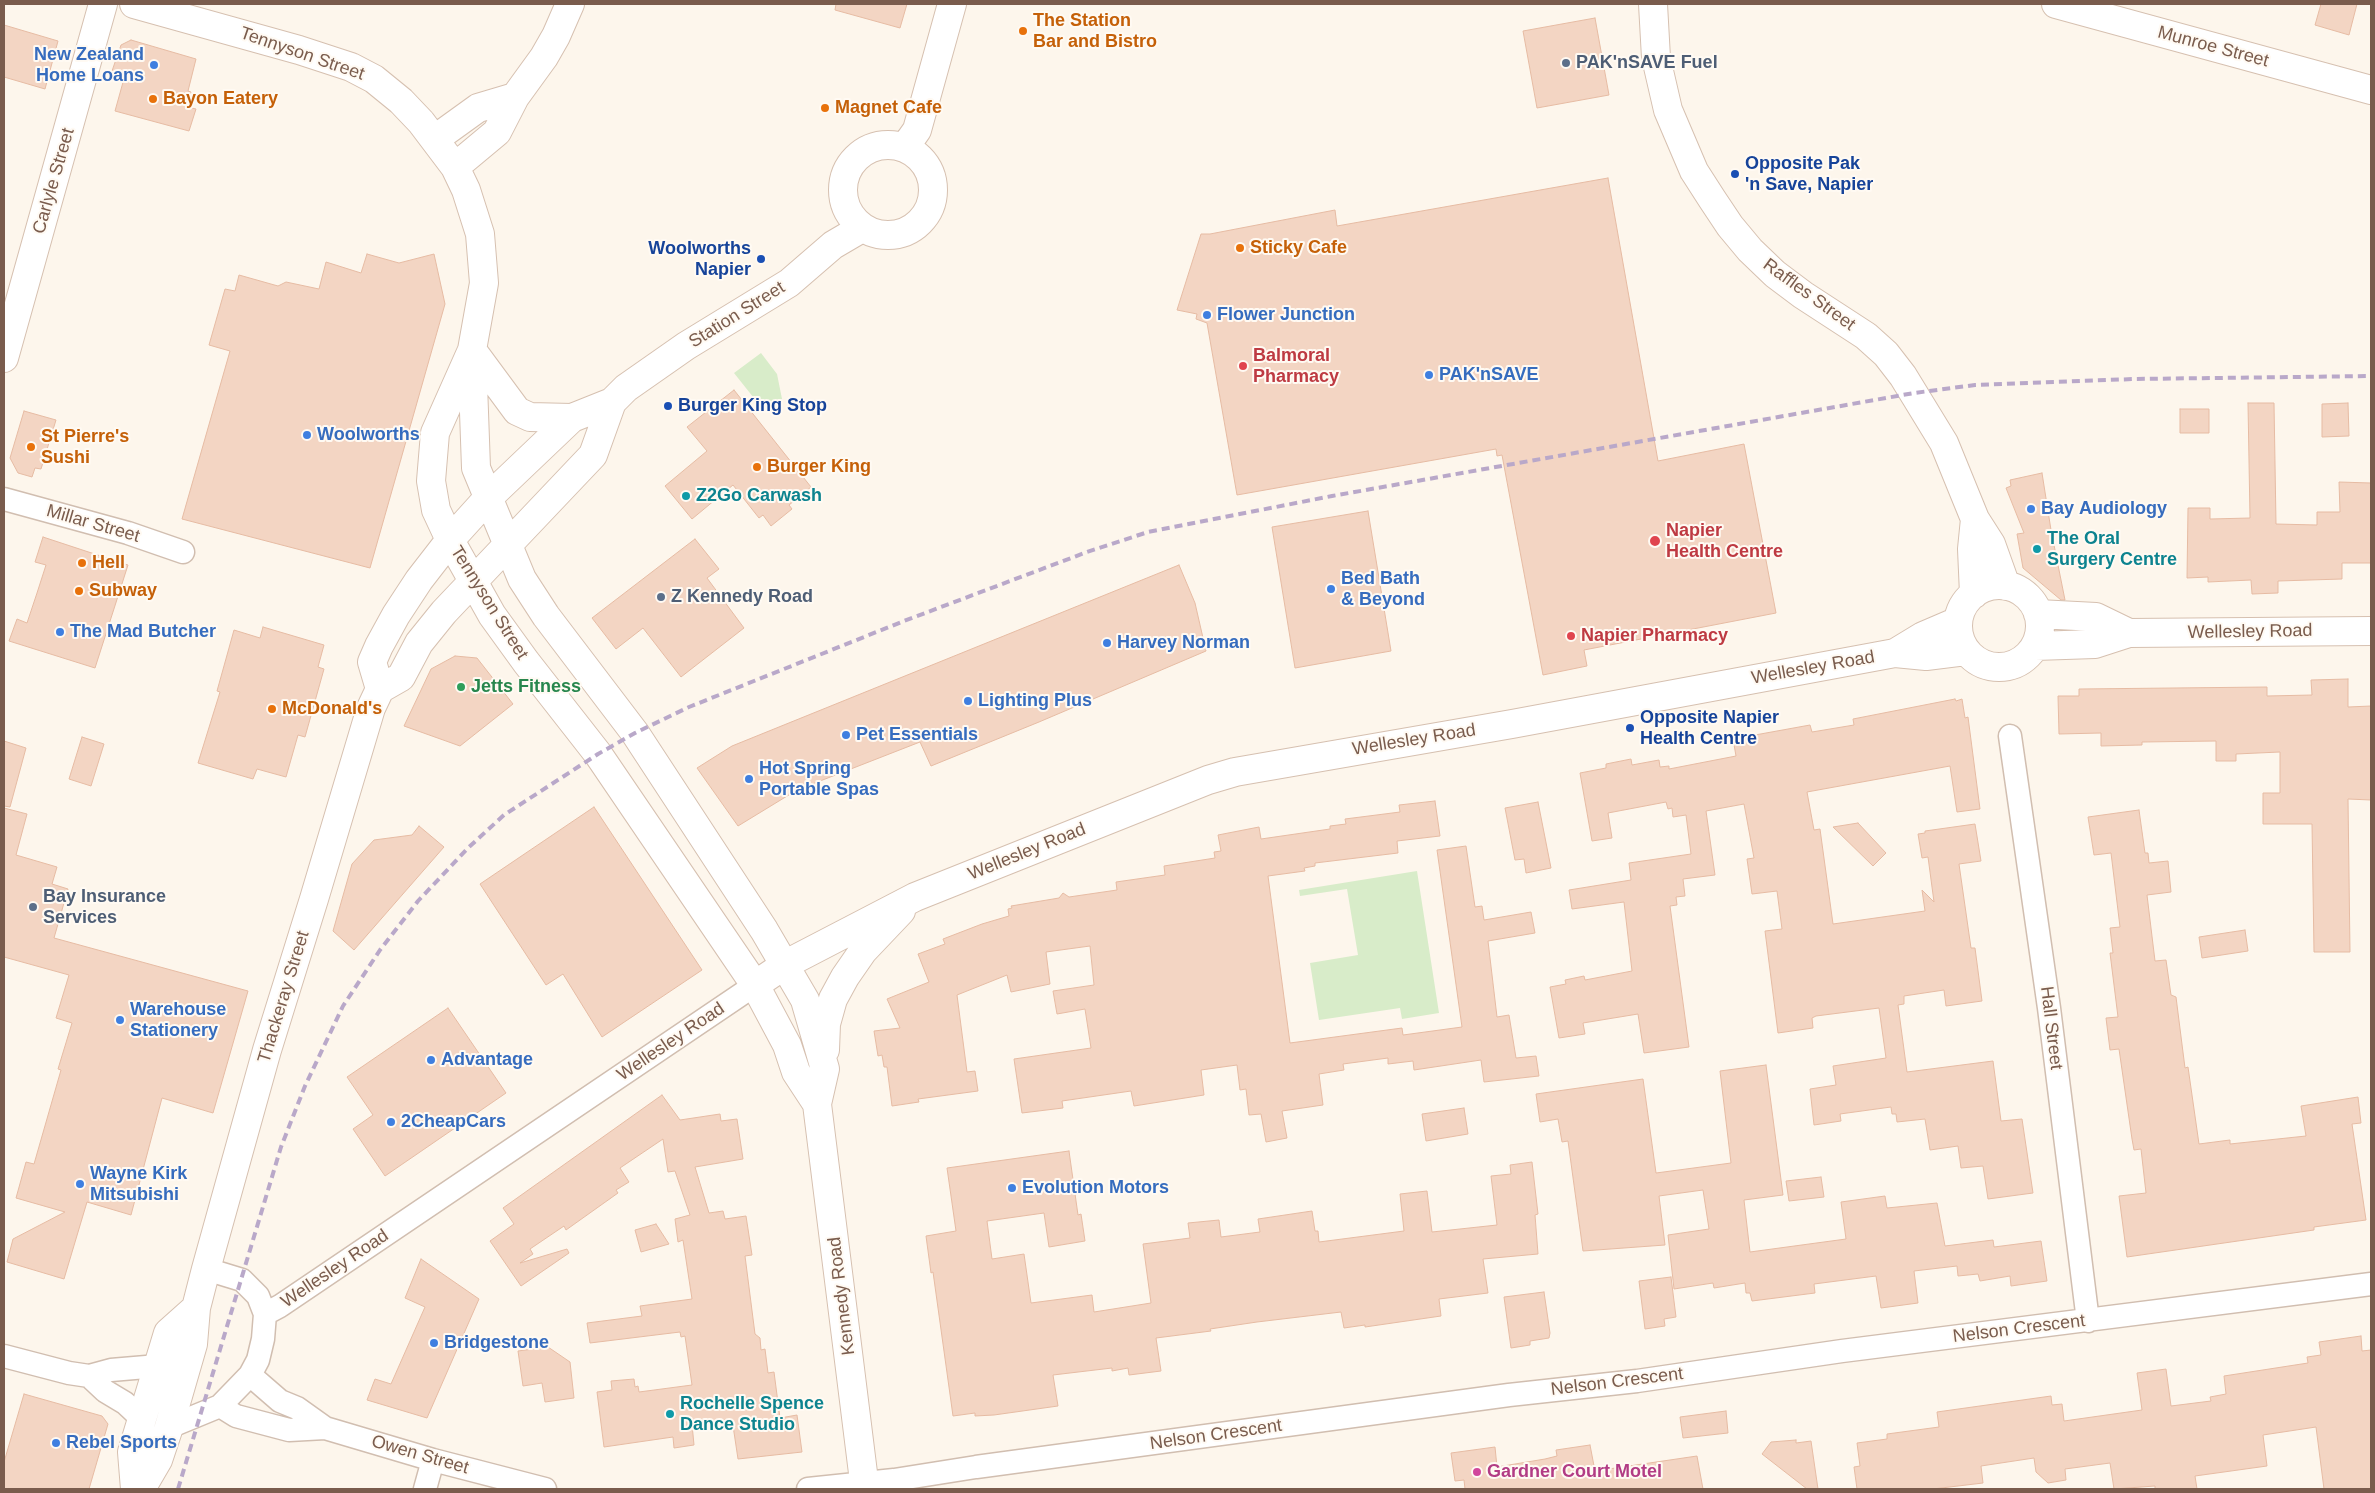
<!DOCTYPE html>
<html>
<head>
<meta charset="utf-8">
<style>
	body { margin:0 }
	#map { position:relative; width:2375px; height:1493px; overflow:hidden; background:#fdf6ec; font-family:Helvetica,sans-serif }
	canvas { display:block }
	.frame { position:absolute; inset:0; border:5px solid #7a5c4d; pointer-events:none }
</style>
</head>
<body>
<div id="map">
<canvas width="2375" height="1493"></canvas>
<div class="frame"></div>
</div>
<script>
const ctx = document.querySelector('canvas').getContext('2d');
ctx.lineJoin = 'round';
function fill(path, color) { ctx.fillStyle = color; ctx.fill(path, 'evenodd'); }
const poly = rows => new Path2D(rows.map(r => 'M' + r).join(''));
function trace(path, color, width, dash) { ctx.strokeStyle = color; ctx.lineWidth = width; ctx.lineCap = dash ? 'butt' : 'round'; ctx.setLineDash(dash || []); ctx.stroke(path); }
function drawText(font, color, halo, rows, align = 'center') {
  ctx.font = font + ' Helvetica,sans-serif'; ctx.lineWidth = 4; ctx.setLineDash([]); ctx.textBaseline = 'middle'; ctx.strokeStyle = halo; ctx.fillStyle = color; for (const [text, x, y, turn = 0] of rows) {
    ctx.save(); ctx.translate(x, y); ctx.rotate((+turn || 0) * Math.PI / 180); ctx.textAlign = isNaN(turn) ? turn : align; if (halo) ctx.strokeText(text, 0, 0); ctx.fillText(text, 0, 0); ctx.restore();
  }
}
fill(poly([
	[761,353,777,374,782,399,765,412,734,373],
	[1417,871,1439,1013,1402,1019,1400,1008,1319,1020,1310,963,1358,955,1347,889,1300,896,1299,890]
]), '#d8ecc9');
const building = poly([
	[836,4,907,4,900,28,835,10,836,4],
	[2321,4,2357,4,2349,35,2315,25,2321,4],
	[1595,18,1609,95,1537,108,1523,31,1595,18],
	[4,25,58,41,45,89,4,77,4,25],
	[131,40,196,59,188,91,191,92,187,107,196,109,189,131,115,111,125,75,112,71,121,45,131,40],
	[1608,178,1658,461,1744,444,1776,613,1584,650,1587,666,1543,675,1502,455,1497,456,1496,449,1237,495,1207,323,1196,319,1197,314,1177,310,1201,234,1210,234,1335,210,1337,226,1608,178],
	[367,254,399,263,434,254,445,304,370,568,182,519,230,351,209,345,225,289,235,291,239,275,278,286,286,282,319,289,326,262,361,273,367,254],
	[734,390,811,487,789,505,792,509,771,526,763,515,759,518,733,485,692,519,665,486,707,451,687,427,734,390],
	[2248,403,2274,403,2276,524,2317,525,2317,512,2340,512,2339,482,2371,483,2371,563,2342,563,2342,579,2278,581,2278,593,2252,594,2251,580,2208,582,2208,577,2187,578,2188,508,2210,508,2210,519,2250,518,2248,403],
	[2348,403,2349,436,2322,437,2322,404,2348,403],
	[2180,409,2209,409,2209,433,2180,433,2180,409],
	[24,411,56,420,41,469,35,468,32,477,18,473,10,458,24,411],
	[2042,473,2051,530,2065,600,2061,600,2023,568,2017,534,2024,533,2006,488,2011,486,2010,480,2042,473],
	[1368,511,1391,651,1295,668,1272,527,1368,511],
	[43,537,128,565,95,668,9,641,17,619,27,623,37,593,46,565,35,562,43,537],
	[695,539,719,569,707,578,744,628,681,677,643,628,616,649,592,618,695,539],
	[1179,565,1195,603,1206,651,1039,722,931,766,920,742,797,790,738,826,697,768,732,746,1179,565],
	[263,627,324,645,318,667,324,669,305,737,298,735,286,777,257,769,253,779,198,763,220,692,217,691,234,630,260,638,263,627],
	[455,656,477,658,513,704,460,746,404,726,431,669,455,656],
	[2348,679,2348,707,2371,706,2371,800,2348,799,2350,952,2314,952,2312,824,2263,824,2263,793,2280,793,2280,752,2236,754,2236,761,2216,761,2216,741,2142,742,2142,745,2101,746,2101,733,2059,734,2058,696,2079,696,2079,689,2267,687,2267,696,2312,695,2311,680,2348,679],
	[1955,699,1956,701,1962,699,1965,718,1968,717,1980,809,1957,812,1950,766,1807,792,1814,830,1820,829,1833,924,1925,911,1922,890,1934,902,1928,857,1922,858,1918,834,1925,833,1925,831,1975,824,1981,861,1959,864,1971,948,1975,948,1982,1001,1946,1006,1944,990,1904,996,1904,1004,1898,1005,1907,1072,1993,1061,2001,1121,2022,1119,2033,1193,1988,1199,1983,1166,1961,1168,1958,1146,1930,1150,1925,1119,1897,1122,1896,1114,1892,1114,1891,1107,1840,1114,1841,1121,1814,1125,1810,1089,1836,1085,1833,1066,1886,1058,1879,1008,1816,1016,1812,1018,1813,1028,1778,1033,1765,931,1782,929,1777,891,1752,894,1747,859,1754,858,1744,804,1706,811,1715,875,1683,879,1685,896,1676,897,1677,905,1670,906,1689,1047,1644,1053,1638,1014,1583,1023,1585,1034,1559,1038,1550,987,1566,984,1565,980,1584,976,1585,980,1632,971,1624,902,1572,909,1569,890,1631,880,1629,863,1691,854,1686,815,1673,817,1672,808,1668,809,1666,802,1608,813,1612,838,1592,841,1580,773,1606,768,1606,764,1631,759,1632,765,1659,760,1660,767,1669,766,1669,769,1736,756,1733,739,1810,725,1812,732,1854,725,1853,719,1955,699],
	[82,737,104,744,91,786,69,779,82,737],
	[4,741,26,748,10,807,4,806,4,741],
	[1435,801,1440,836,1397,841,1398,853,1315,863,1315,866,1304,868,1305,871,1268,876,1290,1043,1402,1028,1403,1035,1462,1027,1437,850,1466,846,1475,907,1482,906,1484,920,1531,912,1535,933,1488,941,1497,1017,1509,1015,1516,1058,1536,1056,1539,1076,1484,1082,1481,1060,1414,1070,1413,1061,1388,1064,1388,1058,1343,1064,1344,1070,1319,1074,1323,1105,1282,1111,1287,1138,1266,1142,1261,1114,1249,1115,1246,1089,1240,1090,1237,1065,1201,1070,1204,1095,1134,1106,1131,1091,1062,1101,1063,1108,1022,1113,1014,1059,1091,1048,1085,1009,1057,1014,1053,991,1094,985,1090,946,1046,952,1050,984,1011,992,1007,975,957,995,967,1072,975,1071,978,1091,918,1099,919,1102,892,1106,887,1067,884,1067,882,1055,878,1056,874,1031,900,1028,887,999,929,982,918,954,945,944,943,939,982,924,1009,916,1008,909,1012,908,1011,906,1059,898,1063,893,1069,897,1117,890,1116,882,1165,875,1164,866,1215,858,1214,852,1221,851,1218,835,1259,827,1261,839,1330,829,1330,826,1346,824,1345,819,1400,812,1399,805,1435,801],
	[1538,802,1551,868,1526,873,1524,859,1515,860,1505,808,1538,802],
	[594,807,702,970,602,1037,563,974,546,985,480,884,594,807],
	[4,808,27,814,16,855,57,867,52,884,68,889,54,938,248,991,213,1113,162,1098,131,1215,87,1202,64,1279,7,1262,13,1239,65,1212,16,1198,26,1162,34,1164,61,1070,58,1069,72,1023,56,1018,69,975,4,957,4,808],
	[2139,810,2145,853,2148,853,2149,863,2168,861,2171,892,2147,895,2155,961,2166,960,2171,995,2176,997,2185,1068,2188,1067,2199,1144,2230,1140,2230,1144,2306,1136,2301,1106,2358,1097,2361,1123,2352,1124,2366,1220,2314,1227,2314,1230,2127,1257,2119,1196,2146,1193,2141,1149,2134,1150,2132,1139,2119,1049,2110,1050,2106,1018,2118,1017,2110,953,2113,953,2110,928,2120,927,2111,853,2094,855,2088,817,2139,810],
	[1858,823,1886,853,1873,866,1833,827,1858,823],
	[419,826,444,847,354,950,333,931,352,864,374,840,412,835,419,826],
	[2245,930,2248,951,2202,958,2199,937,2245,930],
	[448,1008,506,1093,385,1176,353,1129,373,1115,347,1077,448,1008],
	[1766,1065,1783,1195,1744,1200,1750,1252,1846,1239,1841,1202,1885,1196,1887,1208,1937,1203,1945,1246,1993,1240,1994,1247,2041,1241,2047,1281,2011,1286,2010,1276,1980,1281,1978,1274,1958,1276,1957,1266,1914,1271,1918,1303,1881,1308,1876,1276,1814,1284,1815,1293,1752,1301,1750,1293,1746,1293,1745,1283,1714,1288,1713,1283,1674,1289,1668,1235,1709,1229,1703,1190,1659,1196,1665,1245,1583,1251,1568,1141,1562,1142,1558,1119,1540,1122,1536,1094,1643,1079,1656,1173,1731,1163,1720,1071,1766,1065],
	[662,1095,680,1120,720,1114,721,1121,737,1119,743,1159,695,1167,709,1213,723,1211,725,1219,746,1216,752,1255,745,1256,755,1334,760,1338,761,1350,765,1349,768,1373,774,1372,780,1418,797,1415,802,1452,738,1459,732,1419,692,1424,694,1445,674,1448,673,1437,604,1447,597,1392,612,1390,611,1381,634,1379,635,1387,638,1386,639,1392,692,1385,685,1336,681,1337,680,1332,590,1343,587,1323,642,1316,640,1306,692,1299,683,1240,678,1242,675,1219,690,1215,675,1171,668,1172,663,1139,620,1168,629,1182,616,1190,618,1193,566,1230,564,1226,530,1249,533,1254,520,1263,567,1249,569,1253,521,1286,490,1241,514,1224,503,1208,662,1095],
	[1464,1108,1468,1134,1426,1141,1422,1114,1464,1108],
	[1069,1151,1078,1215,1081,1214,1085,1241,1049,1247,1044,1213,987,1221,992,1259,1024,1254,1031,1303,1092,1295,1094,1312,1151,1303,1143,1244,1190,1238,1188,1223,1219,1220,1221,1237,1260,1232,1258,1219,1312,1211,1315,1231,1318,1231,1319,1242,1404,1231,1400,1194,1427,1191,1432,1232,1497,1225,1491,1176,1511,1174,1510,1165,1532,1162,1538,1214,1535,1215,1538,1254,1483,1259,1488,1293,1439,1299,1441,1316,1365,1327,1365,1325,1344,1328,1341,1312,1257,1322,1210,1329,1211,1331,1156,1338,1161,1371,1129,1375,1128,1368,1112,1371,1112,1368,1053,1375,1058,1406,994,1415,975,1416,975,1413,953,1416,933,1272,931,1273,926,1236,956,1231,947,1168,1069,1151],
	[1821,1177,1824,1197,1789,1201,1786,1181,1821,1177],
	[656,1224,669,1244,641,1252,635,1230,656,1224],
	[421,1259,479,1299,427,1418,367,1400,375,1379,391,1384,425,1307,405,1298,421,1259],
	[1671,1277,1676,1317,1664,1319,1665,1326,1645,1329,1639,1281,1671,1277],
	[1544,1292,1550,1333,1549,1338,1530,1341,1530,1345,1511,1348,1504,1297,1544,1292],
	[2361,1336,2362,1351,2371,1350,2371,1489,2324,1489,2316,1427,2263,1435,2267,1466,2195,1476,2197,1489,2155,1489,2155,1486,2114,1489,2110,1463,2065,1469,2066,1480,2048,1483,2036,1472,2034,1458,1981,1466,1983,1483,1933,1489,1857,1489,1854,1467,1860,1466,1857,1443,1887,1439,1887,1434,1939,1427,1937,1412,2051,1396,2052,1405,2062,1404,2064,1421,2142,1410,2137,1373,2166,1369,2171,1406,2211,1401,2210,1397,2226,1394,2224,1376,2308,1363,2307,1357,2321,1355,2319,1342,2361,1336],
	[548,1347,570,1362,574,1398,545,1402,542,1383,523,1386,518,1351,548,1347],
	[24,1394,102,1416,108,1424,89,1489,4,1489,4,1462,24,1394],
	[1726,1411,1728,1433,1683,1438,1680,1417,1726,1411],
	[1796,1440,1796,1443,1811,1441,1818,1489,1807,1489,1762,1454,1771,1442,1796,1440],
	[1590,1445,1595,1471,1697,1456,1703,1489,1465,1489,1464,1480,1455,1481,1451,1453,1495,1447,1497,1467,1545,1459,1557,1456,1556,1450,1590,1445]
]);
fill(building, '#f3d5c3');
trace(building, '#e6bba3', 1);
const street = poly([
	[4,499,128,533,183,552],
	[2010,736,2049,1008,2088,1321],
	[265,1314,280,1306,755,985],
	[4,1356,69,1373,89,1376,111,1370,158,1366],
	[250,1375,280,1401,297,1408,325,1428],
	[89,1376,105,1391,125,1403,142,1419],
	[220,1406,236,1416,289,1430,325,1428,433,1460,545,1489],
	[169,1427,220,1406,250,1375,258,1360,263,1339,265,1314,258,1296,242,1280,206,1269],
	[425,1489,433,1460],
	[808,1489,894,1480,976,1467,1509,1395,1637,1381,1842,1351,2371,1284]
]);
const secondary = poly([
	[134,4,299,50,351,67,374,79,401,101,421,122,455,167,466,190,480,234,484,283,472,350,435,433,431,481,436,510,450,540,492,615,526,662,598,754,755,985,787,1045,796,1072,817,1104],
	[1653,4,1656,58,1668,110,1694,171,1712,199,1730,226,1750,250,1775,274,1803,295,1866,336,1886,354,1903,376,1944,443,1975,519,1991,544,2006,586],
	[2056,4,2371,90],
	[435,139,478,108,515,97],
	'843 190a45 45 0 1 1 90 0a45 45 0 1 1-90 0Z',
	[905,147,917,130,952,4],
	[455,167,497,132,515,97,544,57,556,36,570,4],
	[472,350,517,411,530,417,572,418],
	[472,356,476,468,522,579,546,616,635,733,764,930,805,1000,825,1069,817,1104,865,1489],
	[4,358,103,4],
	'1958 626a41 41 0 1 1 82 0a41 41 0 1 1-82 0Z',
	[1974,594,1972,549,1975,519],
	[2038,614,2096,617,2129,633],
	[2035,646,2095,644,2129,633,2371,631],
	[1895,653,1923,636,1958,621],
	[380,689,372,662,379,646,396,615,419,580,450,540,488,498,572,418,612,402],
	[755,985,786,964,915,897,1208,780,1235,772,1512,724,1895,653,1926,656,1966,651],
	[825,1050,826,1024,833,999,845,977,863,951,901,911],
	[135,1489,132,1452,168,1333,196,1308],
	[141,1489,158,1460,169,1427,193,1344,196,1308,206,1269,267,1050,314,899,371,708,380,689,401,677,419,643,444,612,593,455,612,402,626,388,686,346,789,283,833,245,862,228]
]);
trace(street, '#d1beb0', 25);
trace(secondary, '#d6c0b0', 30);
trace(street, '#fff', 22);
trace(secondary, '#fff', 28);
trace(poly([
	[178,1489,281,1147,305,1086,343,1006,380,950,418,901,468,848,504,815,598,754,635,733,689,707,904,621,1087,552,1148,532,1332,496,1914,393,1975,385,2134,379,2371,376]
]), '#b9a8c9', 4, [8, 5]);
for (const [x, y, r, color] of [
	[1023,31,5,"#e8710a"],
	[1566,63,5,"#5c6f8a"],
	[154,65,5,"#3f7fe0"],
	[153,99,5,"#e8710a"],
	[825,108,5,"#e8710a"],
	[1735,174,5,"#1a4fb4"],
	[1240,248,5,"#e8710a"],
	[761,259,5,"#1a4fb4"],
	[1207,315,5,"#3f7fe0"],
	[1243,366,5,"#e0444e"],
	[1429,375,5,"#3f7fe0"],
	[668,406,5,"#1a4fb4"],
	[307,435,5,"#3f7fe0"],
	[31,447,5,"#e8710a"],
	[757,467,5,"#e8710a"],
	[686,496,5,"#0f9aa8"],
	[2031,509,5,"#3f7fe0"],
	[1655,541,6,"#e0444e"],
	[2037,549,5,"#0f9aa8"],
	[82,563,5,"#e8710a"],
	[1331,589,5,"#3f7fe0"],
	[79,591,5,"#e8710a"],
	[661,597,5,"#5c6f8a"],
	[60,632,5,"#3f7fe0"],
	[1571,636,5,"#e0444e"],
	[1107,643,5,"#3f7fe0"],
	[461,687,5,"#2e9e5b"],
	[968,701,5,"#3f7fe0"],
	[272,709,5,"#e8710a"],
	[1630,728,5,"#1a4fb4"],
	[846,735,5,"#3f7fe0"],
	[749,779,5,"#3f7fe0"],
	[33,907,5,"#5c6f8a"],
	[120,1020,5,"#3f7fe0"],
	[431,1060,5,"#3f7fe0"],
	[391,1122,5,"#3f7fe0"],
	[80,1184,5,"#3f7fe0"],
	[1012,1188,5,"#3f7fe0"],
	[434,1343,5,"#3f7fe0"],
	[670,1414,5,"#0f9aa8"],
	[56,1443,5,"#3f7fe0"],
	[1477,1472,5,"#d1479c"]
]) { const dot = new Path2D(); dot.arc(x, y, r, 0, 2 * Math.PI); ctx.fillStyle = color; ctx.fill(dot); trace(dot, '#fffaf3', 2); }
drawText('bold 18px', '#c56008', '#fffaf3', [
	["The Station",1033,21],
	["Bar and Bistro",1033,42],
	["Bayon Eatery",163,99],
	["Magnet Cafe",835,108],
	["Sticky Cafe",1250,248],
	["St Pierre's",41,437],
	["Sushi",41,458],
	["Burger King",767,467],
	["Hell",92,563],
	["Subway",89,591],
	["McDonald's",282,709]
], 'left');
drawText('18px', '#7a5c4d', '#fffaf3', [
	["Munroe Street",2213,47,15],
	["Tennyson Street",302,54,19],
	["Carlyle Street",54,181,-74],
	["Raffles Street",1809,295,36],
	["Station Street",737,315,-32],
	["Millar Street",93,524,16],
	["Tennyson Street",489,603,58],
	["Wellesley Road",2250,632,-1],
	["Wellesley Road",1813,668,-10],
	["Wellesley Road",1414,740,-9],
	["Wellesley Road",1027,852,-22],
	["Thackeray Street",284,997,-73],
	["Hall Street",2051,1028,83],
	["Wellesley Road",671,1042,-34],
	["Wellesley Road",335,1269,-34],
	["Kennedy Road",842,1296,-97],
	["Nelson Crescent",2019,1329,-7],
	["Nelson Crescent",1617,1382,-7],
	["Nelson Crescent",1216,1435,-8],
	["Owen Street",420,1455,16]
]);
drawText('bold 18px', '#366cbe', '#fffaf3', [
	["New Zealand",144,55,"right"],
	["Home Loans",144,76,"right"],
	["Flower Junction",1217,315],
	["PAK'nSAVE",1439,375],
	["Woolworths",317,435],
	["Bay Audiology",2041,509],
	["Bed Bath",1341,579],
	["& Beyond",1341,600],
	["The Mad Butcher",70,632],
	["Harvey Norman",1117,643],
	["Lighting Plus",978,701],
	["Pet Essentials",856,735],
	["Hot Spring",759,769],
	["Portable Spas",759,790],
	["Warehouse",130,1010],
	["Stationery",130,1031],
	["Advantage",441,1060],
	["2CheapCars",401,1122],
	["Wayne Kirk",90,1174],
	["Mitsubishi",90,1195],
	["Evolution Motors",1022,1188],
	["Bridgestone",444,1343],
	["Rebel Sports",66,1443]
], 'left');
drawText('bold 18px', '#4e5e75', '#fffaf3', [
	["PAK'nSAVE Fuel",1576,63],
	["Z Kennedy Road",671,597],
	["Bay Insurance",43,897],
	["Services",43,918]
], 'left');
drawText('bold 18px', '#164399', '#fffaf3', [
	["Opposite Pak",1745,164],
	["'n Save, Napier",1745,185],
	["Woolworths",751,249,"right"],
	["Napier",751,270,"right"],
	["Burger King Stop",678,406],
	["Opposite Napier",1640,718],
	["Health Centre",1640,739]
], 'left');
drawText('bold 18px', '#be3a42', '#fffaf3', [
	["Balmoral",1253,356],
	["Pharmacy",1253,377],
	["Napier",1666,531],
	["Health Centre",1666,552],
	["Napier Pharmacy",1581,636]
], 'left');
drawText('bold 18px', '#0d838f', '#fffaf3', [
	["Z2Go Carwash",696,496],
	["The Oral",2047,539],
	["Surgery Centre",2047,560],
	["Rochelle Spence",680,1404],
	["Dance Studio",680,1425]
], 'left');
drawText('bold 18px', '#27864d', '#fffaf3', [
	["Jetts Fitness",471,687]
], 'left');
drawText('bold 18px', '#b23c85', '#fffaf3', [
	["Gardner Court Motel",1487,1472]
], 'left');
</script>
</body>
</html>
